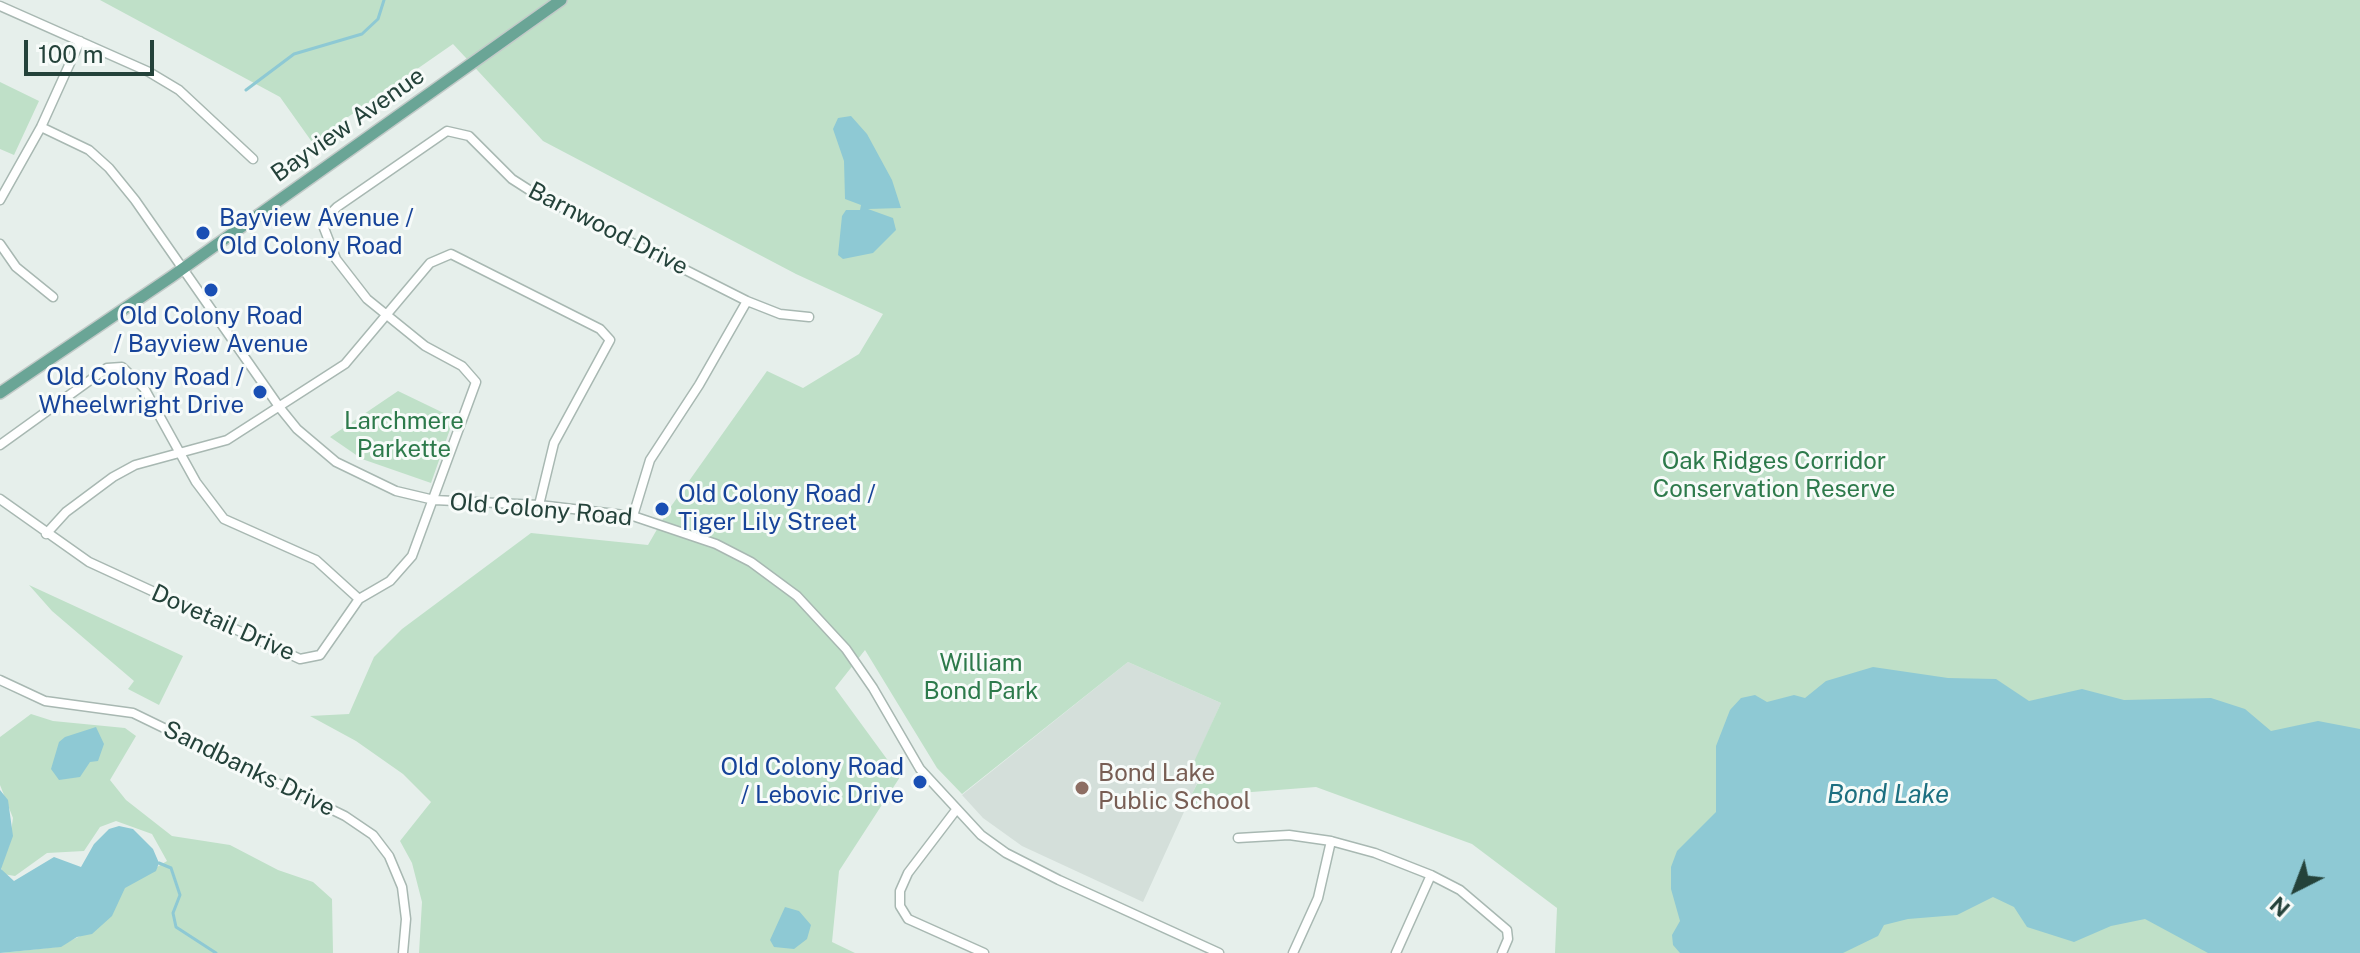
<!DOCTYPE html>
<html>
<head>
<meta charset="utf-8">
<style>
	body { margin:0 }
	#map { position:relative; width:2360px; height:953px; overflow:hidden; background:#e6efeb; font-family:"Public Sans",sans-serif }
	canvas { display:block }
	.north { position:absolute; left:2256px; top:849px; width:80px; height:80px; -webkit-text-stroke:6px #f7fbf9; paint-order:stroke; rotate:222deg; font-size:22px; font-weight:700; line-height:32px; text-align:center; color:#24423a }
	.north::after { content:''; display:block; margin:auto; width:28px; height:36px; background:#24423a; clip-path:polygon(50% 0,100% 100%,50% 72%,0 100%) }
	.scale { position:absolute; left:24px; top:40px; width:130px; height:36px; box-sizing:border-box; border:4px solid #24423a; border-top:0; padding-left:10px; font-size:24px; line-height:28px; white-space:nowrap; color:#24423a; -webkit-text-stroke:6px #f7fbf9; paint-order:stroke }
</style>
</head>
<body>
<div id="map">
<canvas width="2360" height="953"></canvas>
<div class="north">N</div>
<div class="scale">100 m</div>
</div>
<script>
const ctx = document.querySelector('canvas').getContext('2d');
ctx.lineJoin = 'round';
function fill(path, color) { ctx.fillStyle = color; ctx.fill(path, 'evenodd'); }
const poly = rows => new Path2D(rows.map(r => 'M' + r).join(''));
function trace(path, color, width, dash) { ctx.strokeStyle = color; ctx.lineWidth = width; ctx.lineCap = dash ? 'butt' : 'round'; ctx.setLineDash(dash || []); ctx.stroke(path); }
function drawText(font, color, halo, rows, align = 'center') {
  ctx.font = font + ' "Public Sans",sans-serif'; ctx.lineWidth = 6; ctx.setLineDash([]); ctx.textBaseline = 'middle'; ctx.strokeStyle = halo; ctx.fillStyle = color; for (const [text, x, y, turn = 0] of rows) {
    ctx.save(); ctx.translate(x, y); ctx.rotate((+turn || 0) * Math.PI / 180); ctx.textAlign = isNaN(turn) ? turn : align; if (halo) ctx.strokeText(text, 0, 0); ctx.fillText(text, 0, 0); ctx.restore();
  }
}
fill(poly([
	[1128,662,1221,703,1188,777,1198,781,1143,902,1022,846,983,818,962,795]
]), '#d4dfda');
fill(poly([
	[100,0,2360,0,2360,953,1555,953,1557,908,1472,844,1316,787,1239,793,1185,808,1198,782,1187,777,1221,703,1128,662,962,794,937,768,865,650,835,688,900,777,839,871,832,942,855,953,419,953,422,902,412,863,400,841,431,802,403,774,356,741,310,716,349,714,374,657,402,629,531,533,648,545,667,512,767,371,803,388,859,354,883,314,796,274,543,141,453,44,312,142,280,97],
	[0,82,39,101,14,155,0,149],
	[398,391,454,418,431,483,362,459,330,437],
	[29,585,183,656,159,705,128,689,134,681,52,611],
	[31,714,53,721,125,728,136,736,110,780,126,800,172,836,230,845,278,870,313,882,332,899,333,953,0,953,57,947,97,928,117,891,167,861,152,834,116,821,100,827,84,851,47,853,15,876,3,874,0,865,9,846,13,818,0,785,0,737]
]), '#bfe0c8');
fill(poly([
	[851,116,867,134,892,180,901,208,868,209,893,218,896,230,873,253,843,259,838,255,842,216,846,210,860,210,861,205,845,199,844,161,833,129,838,118],
	[1873,667,1948,678,1996,679,2029,701,2082,689,2124,700,2211,698,2245,709,2271,731,2318,721,2360,729,2360,953,2208,953,2145,919,2111,926,2074,942,2027,927,2014,907,1993,897,1957,915,1908,919,1884,925,1878,936,1843,953,1680,953,1673,945,1672,935,1680,921,1671,889,1671,867,1677,851,1716,812,1716,746,1730,710,1741,698,1755,695,1767,702,1794,695,1805,698,1826,681],
	[96,727,104,744,98,761,90,762,80,777,59,780,51,769,59,742,65,737],
	[0,790,8,800,13,836,1,869,14,881,54,857,81,867,94,844,109,829,119,826,133,829,153,849,159,863,156,871,125,888,112,916,92,934,77,937,61,947,0,953],
	[785,907,799,911,811,925,807,939,794,949,774,947,770,940]
]), '#8ec9d4');
trace(poly([
	[246,90,294,54,362,34,378,19,384,0],
	[159,863,171,868,180,895,173,913,176,927,216,953]
]), '#8ec9d4', 3);
const minor = poly([
	[0,6,149,72,179,90,253,159],
	[41,127,89,150,109,168,135,200,280,408,297,429,336,462,396,491,434,500,539,505,633,516,716,544,751,562,797,596,846,649,873,688,920,769,981,835,1006,853,1059,880,1219,953],
	[0,200,41,127,80,41],
	[0,244,16,267,53,297],
	[0,445,107,368,122,367,144,388,196,482,224,519,316,560,359,599],
	[0,499,89,562,300,659,320,655,359,599,390,581,412,556,476,382,462,366,425,346,367,299,336,259,324,228,327,217,337,207,447,131,469,136,512,179,537,195,747,301,780,314,809,317],
	[633,516,650,460,699,385,747,301],
	[46,534,66,512,113,477,135,465,227,440,345,364,430,263,451,254,600,329,610,340,554,443,539,505],
	[0,680,45,701,133,713,345,816,373,835,389,856,402,887,406,919,403,953],
	[956,810,908,873,900,891,900,906,908,919,984,953],
	[1238,838,1289,835,1331,841,1375,853,1431,875,1460,890,1507,930,1508,939,1502,953],
	[1293,953,1318,898,1331,841],
	[1396,953,1431,875]
]);
const major = poly([
	[0,393,171,277,561,0]
]);
trace(minor, '#a8b8b2', 11);
trace(major, '#c2cac8', 14);
trace(minor, '#fff', 8);
trace(major, '#6aa596', 11);
for (const [x, y, r, color] of [
	[203,233,8,"#1a4fb4"],
	[211,290,8,"#1a4fb4"],
	[260,392,8,"#1a4fb4"],
	[662,509,8,"#1a4fb4"],
	[920,782,8,"#1a4fb4"],
	[1082,788,8,"#8d6e63"]
]) { const dot = new Path2D(); dot.arc(x, y, r, 0, 2 * Math.PI); ctx.fillStyle = color; ctx.fill(dot); trace(dot, '#f7fbf9', 3); }
drawText('24px', '#24423a', '#f7fbf9', [
	["Bayview Avenue",348,125,-35],
	["Barnwood Drive",608,229,27],
	["Old Colony Road",541,510,5],
	["Dovetail Drive",223,623,24],
	["Sandbanks Drive",249,769,26]
]);
drawText('24px', '#164399', '#f7fbf9', [
	["Bayview Avenue /",219,219],
	["Old Colony Road",219,247],
	["Old Colony Road",211,317,"center"],
	["/ Bayview Avenue",211,345,"center"],
	["Old Colony Road /",244,378,"right"],
	["Wheelwright Drive",244,406,"right"],
	["Old Colony Road /",678,495],
	["Tiger Lily Street",678,523],
	["Old Colony Road",904,768,"right"],
	["/ Lebovic Drive",904,796,"right"]
], 'left');
drawText('24px', '#2d7a4b', '#f7fbf9', [
	["Larchmere",404,422],
	["Parkette",404,450],
	["Oak Ridges Corridor",1774,462],
	["Conservation Reserve",1774,490],
	["William",981,664],
	["Bond Park",981,692]
]);
drawText('24px', '#785e54', '#f7fbf9', [
	["Bond Lake",1098,774],
	["Public School",1098,802]
], 'left');
drawText('italic 26px', '#1c6f80', '#f7fbf9', [
	["Bond Lake",1888,795]
]);
</script>
</body>
</html>
